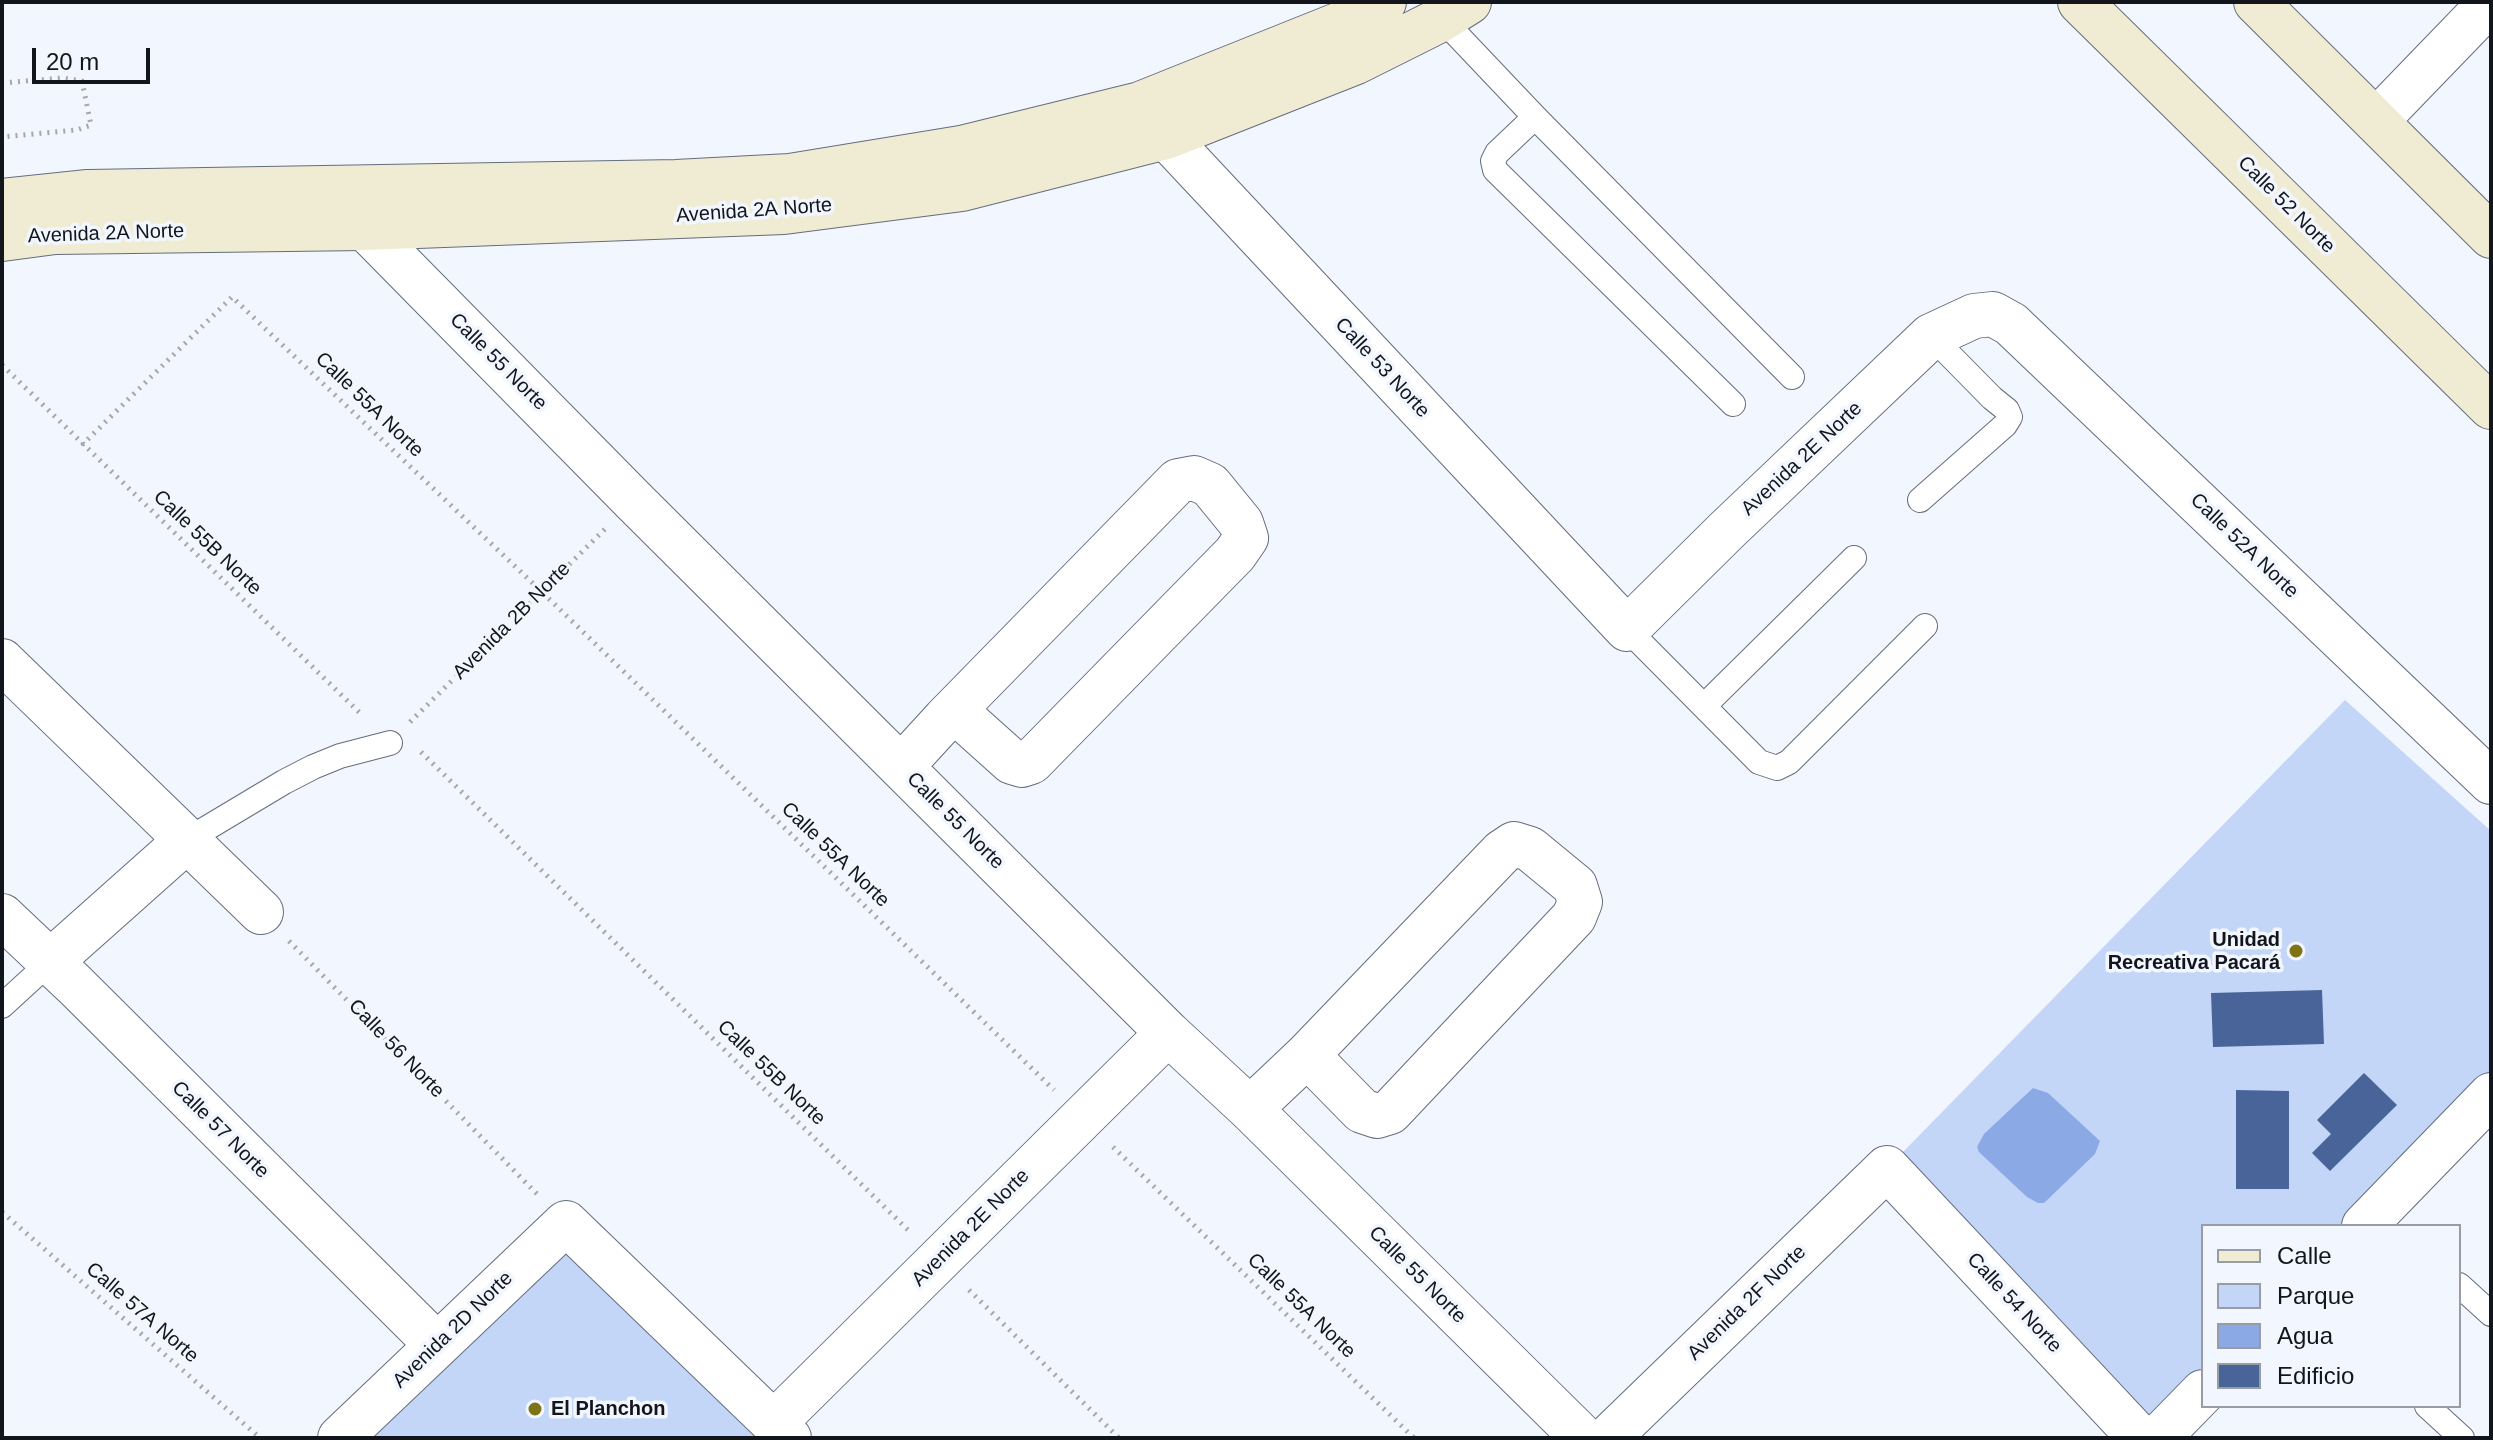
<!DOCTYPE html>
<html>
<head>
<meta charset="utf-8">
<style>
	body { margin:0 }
	#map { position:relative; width:2493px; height:1440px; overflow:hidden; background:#f2f6fe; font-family:Arial,sans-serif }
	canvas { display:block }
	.frame { position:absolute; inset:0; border:4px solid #12151c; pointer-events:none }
	.legend { position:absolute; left:2201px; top:1224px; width:260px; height:184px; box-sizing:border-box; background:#f2f6fe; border:2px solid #989ca4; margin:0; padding:10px 14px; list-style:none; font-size:24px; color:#12151c }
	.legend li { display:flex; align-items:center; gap:16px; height:40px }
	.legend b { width:40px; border:2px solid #989ca4 }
	.scale { position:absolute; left:32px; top:48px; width:118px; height:36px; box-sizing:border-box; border:4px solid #12151c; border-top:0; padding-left:10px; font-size:24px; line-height:28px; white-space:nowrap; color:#12151c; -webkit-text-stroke:6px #f2f6fe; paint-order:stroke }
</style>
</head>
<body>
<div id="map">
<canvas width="2493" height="1440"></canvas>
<div class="frame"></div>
<ul class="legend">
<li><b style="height:10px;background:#efecd3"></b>Calle</li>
<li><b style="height:22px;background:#c3d6f8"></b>Parque</li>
<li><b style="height:22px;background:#8ba9e4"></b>Agua</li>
<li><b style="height:22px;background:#486499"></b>Edificio</li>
</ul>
<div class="scale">20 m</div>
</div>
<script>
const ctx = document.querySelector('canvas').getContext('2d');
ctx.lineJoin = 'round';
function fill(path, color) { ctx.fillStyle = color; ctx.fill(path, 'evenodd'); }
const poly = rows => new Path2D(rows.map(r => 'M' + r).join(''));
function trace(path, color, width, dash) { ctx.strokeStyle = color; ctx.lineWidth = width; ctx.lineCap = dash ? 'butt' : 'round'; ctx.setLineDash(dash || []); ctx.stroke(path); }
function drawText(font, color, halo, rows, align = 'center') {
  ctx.font = font + ' Arial,sans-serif'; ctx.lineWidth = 7; ctx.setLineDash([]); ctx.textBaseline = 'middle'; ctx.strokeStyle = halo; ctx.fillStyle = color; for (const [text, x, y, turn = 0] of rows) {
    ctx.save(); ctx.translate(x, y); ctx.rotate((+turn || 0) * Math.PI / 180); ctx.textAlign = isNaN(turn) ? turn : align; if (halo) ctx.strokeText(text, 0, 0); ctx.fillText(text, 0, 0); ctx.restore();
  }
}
fill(poly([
	[2345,700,2491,831,2491,1071,2339,1226,2203,1226,2203,1368,2154,1419,1903,1152],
	[566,1223,759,1438,344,1438]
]), '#c3d6f8');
fill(poly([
	[2033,1088,2048,1093,2100,1141,2095,1154,2044,1203,2038,1203,2027,1197,1979,1152,1977,1147,1984,1134]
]), '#8ba9e4');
fill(poly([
	[2322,990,2324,1044,2213,1047,2211,993],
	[2364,1073,2397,1105,2330,1171,2312,1153,2331,1134,2317,1120],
	[2236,1090,2289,1091,2289,1189,2236,1189]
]), '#486499');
const service = poly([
	[1442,19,1535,117,1792,377],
	[1535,117,1497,153,1493,161,1495,170,1733,404],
	[1920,500,2005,425,2010,417,2007,410,1992,398,1931,336],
	[1627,629,1759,762,1777,768,1789,762,1925,626],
	[1705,705,1854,558],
	[187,840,284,782,313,767,340,756,390,743],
	[2,1006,50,962],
	[2459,1285,2491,1314],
	[2427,1406,2462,1438]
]);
const minor = poly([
	[1145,109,1166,137,1627,629,1726,531,1931,336,1974,316,1993,314,2011,324,2491,782],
	[2376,121,2491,2],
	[352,202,365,228,633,500,1168,1033,1250,1109,1583,1438],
	[2,661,261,912],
	[901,767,945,719,1178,481,1194,478,1210,485,1241,523,1246,538,1235,554,1031,762,1022,765,1012,762,954,710],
	[2,916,75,985,437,1345],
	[50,962,187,840],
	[1250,1109,1307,1055,1502,852,1514,844,1530,849,1575,886,1580,902,1574,917,1390,1112,1377,1116,1362,1111,1307,1055],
	[2364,1226,2491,1095],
	[774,1423,1168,1033],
	[340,1438,566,1223,789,1438],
	[1608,1438,1887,1168,2140,1438],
	[2158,1438,2203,1392]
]);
const secondary = poly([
	[2080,2,2491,407],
	[2256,2,2491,236],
	[2,201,88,192,676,182,790,176,961,148,1140,104,1345,22,1384,2],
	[2,239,55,232,365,228,784,212,962,189,1166,137,1356,62,1442,19,1469,2]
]);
trace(service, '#646d7d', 26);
trace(minor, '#646d7d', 46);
trace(secondary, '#646d7d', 46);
trace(poly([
	[2,83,62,78,82,81,91,125,77,130,2,137],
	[2,365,363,716],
	[82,445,232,297,542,592,1054,1090],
	[410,722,605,529],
	[421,752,910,1232],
	[289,941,537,1194],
	[1113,1147,1414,1438],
	[2,1212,260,1438],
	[969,1290,1119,1438]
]), '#a3a7ae', 5, [2, 6]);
trace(service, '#fff', 24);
trace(minor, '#fff', 44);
trace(secondary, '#efecd3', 44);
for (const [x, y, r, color] of [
	[2296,951,8,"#7e7416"],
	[535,1409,8,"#7e7416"]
]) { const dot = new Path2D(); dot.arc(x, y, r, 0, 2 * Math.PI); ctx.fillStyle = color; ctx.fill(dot); trace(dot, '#f2f6fe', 3); }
drawText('20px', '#12151c', '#f2f6fe', [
	["Calle 52 Norte",2286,205,45],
	["Avenida 2A Norte",754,211,-4],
	["Avenida 2A Norte",106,234,-2],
	["Calle 55 Norte",498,362,45],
	["Calle 53 Norte",1382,368,47],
	["Calle 55A Norte",369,405,44],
	["Avenida 2E Norte",1802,459,-43],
	["Calle 55B Norte",207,543,44],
	["Calle 52A Norte",2244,546,44],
	["Avenida 2B Norte",512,621,-45],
	["Calle 55 Norte",955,821,45],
	["Calle 55A Norte",835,855,44],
	["Calle 56 Norte",396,1049,46],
	["Calle 55B Norte",771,1073,44],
	["Calle 57 Norte",220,1130,45],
	["Avenida 2E Norte",971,1228,-45],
	["Calle 55 Norte",1417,1275,45],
	["Avenida 2F Norte",1747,1303,-44],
	["Calle 54 Norte",2014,1303,47],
	["Calle 55A Norte",1301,1306,44],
	["Calle 57A Norte",142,1313,41],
	["Avenida 2D Norte",453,1330,-44]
]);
drawText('bold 20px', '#12151c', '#f2f6fe', [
	["Unidad",2280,940],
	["Recreativa Pacará",2280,963],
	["El Planchon",551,1409,"left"]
], 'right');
</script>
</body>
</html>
